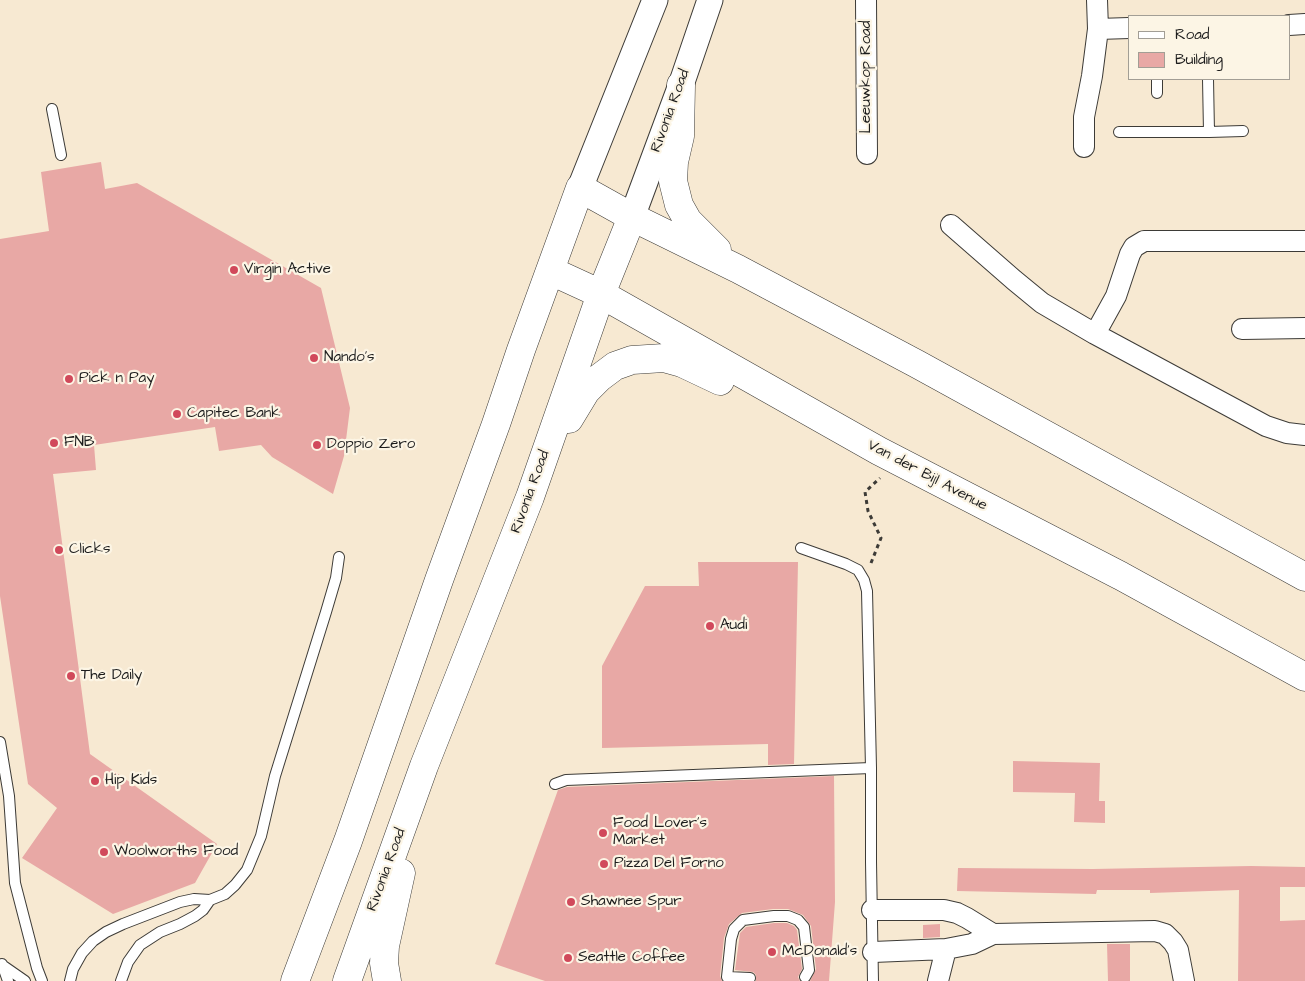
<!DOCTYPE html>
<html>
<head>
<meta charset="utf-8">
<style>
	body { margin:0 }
	#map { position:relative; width:1305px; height:981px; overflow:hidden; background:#f7e9d2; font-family:"Architects Daughter",sans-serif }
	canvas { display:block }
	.legend { position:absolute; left:1128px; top:15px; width:162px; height:65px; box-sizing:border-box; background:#fcf5e5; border:1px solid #a29e95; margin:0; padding:6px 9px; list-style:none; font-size:15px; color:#1c1c1c }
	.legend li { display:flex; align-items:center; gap:10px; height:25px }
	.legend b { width:25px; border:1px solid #a29e95 }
</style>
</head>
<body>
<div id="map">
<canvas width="1305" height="981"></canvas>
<ul class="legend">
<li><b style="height:6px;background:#fff"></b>Road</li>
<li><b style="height:14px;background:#e8a8a5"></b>Building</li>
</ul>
</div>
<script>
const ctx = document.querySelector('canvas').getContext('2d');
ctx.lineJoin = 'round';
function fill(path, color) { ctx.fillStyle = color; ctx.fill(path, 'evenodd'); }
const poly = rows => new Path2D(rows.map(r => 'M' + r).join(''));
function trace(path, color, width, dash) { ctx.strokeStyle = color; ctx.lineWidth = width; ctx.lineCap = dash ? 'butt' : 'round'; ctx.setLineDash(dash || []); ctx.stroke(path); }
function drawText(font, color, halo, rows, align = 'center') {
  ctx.font = font + ' "Architects Daughter",sans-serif'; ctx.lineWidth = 4.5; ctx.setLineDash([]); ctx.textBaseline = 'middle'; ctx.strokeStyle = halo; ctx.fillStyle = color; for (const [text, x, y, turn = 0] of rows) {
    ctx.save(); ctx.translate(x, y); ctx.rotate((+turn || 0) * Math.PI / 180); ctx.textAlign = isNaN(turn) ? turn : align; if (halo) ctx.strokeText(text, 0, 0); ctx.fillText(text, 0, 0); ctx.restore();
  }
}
fill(poly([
	[101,162,105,189,137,183,321,288,350,408,344,456,333,494,272,457,261,445,219,451,215,427,94,445,96,470,53,474,90,754,217,844,195,883,113,914,22,858,57,808,28,784,0,596,0,239,49,231,41,172],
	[698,562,798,562,794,764,768,765,768,744,602,748,602,666,645,586,699,586],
	[1013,761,1100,763,1099,801,1105,801,1105,823,1074,822,1075,793,1013,792],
	[834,776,835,902,829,981,810,981,816,969,811,926,803,915,788,909,773,909,742,913,729,924,724,938,720,976,722,981,545,981,495,964,558,790,567,787],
	[1251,866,1305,867,1305,887,1280,887,1280,921,1305,920,1305,981,1238,981,1239,890,1150,893,1150,890,1097,890,1096,894,957,891,958,868,1093,869],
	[774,923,787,923,794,926,797,930,802,969,798,977,800,981,756,981,756,975,753,972,735,970,740,933,746,927],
	[940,924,940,937,923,938,923,925],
	[1107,944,1130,944,1130,981,1108,981]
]), '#e8a8a5');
const service = poly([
	[1157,93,1157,79],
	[52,109,61,155],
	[1119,132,1209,132,1208,79],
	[1209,132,1243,131],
	[801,548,846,564,858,570,864,580,867,591,871,768,871,862,873,981],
	[0,742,9,796,15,883,37,968,42,981],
	[555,784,566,780,871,768],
	[2,964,8,981],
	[2,965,25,981],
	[750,978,727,977,731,939,734,929,743,920,774,916,788,916,798,920,804,927,809,970,805,977],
	[70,981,73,969,82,953,93,941,106,932,123,924,180,902,194,899,210,900,225,894,235,885,247,870,261,836,275,776,326,612,336,578,339,557],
	[121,981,128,962,140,945,160,932,180,924,195,916,203,910,210,900]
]);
const minor = poly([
	[866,0,867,154],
	[1289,25,1305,24],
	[1098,29,1129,28],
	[1084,147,1084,117,1092,76,1098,29,1097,0],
	[951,225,1014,280,1042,303,1095,334,1266,426,1287,433,1305,435],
	[1242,329,1305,328],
	[1095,334,1116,296,1130,254,1134,247,1144,241,1305,241],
	[872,910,944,910,957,913,967,918,993,934],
	[873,952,946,949,972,944,993,934,1155,931,1165,934,1173,942,1178,950,1184,981],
	[938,981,946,949]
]);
const tertiary = poly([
	[580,188,655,0],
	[632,217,681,85,710,0]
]);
const secondary = poly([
	[681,85,680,136,674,162,673,181,679,205,688,221,717,250],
	[551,271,601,294,879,451,1121,576,1305,677],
	[569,419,586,391,599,378,615,366,632,360,664,358,682,363,720,381],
	[295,981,348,841,439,580,496,424,521,350,580,188,632,217,738,269,917,364,1305,577],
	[347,981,424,766,530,497,601,294,632,217],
	[387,981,384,963,385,946,401,873]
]);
trace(service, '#3d3b37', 12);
trace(minor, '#3d3b37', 22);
trace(tertiary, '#3d3b37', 27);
trace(secondary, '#3d3b37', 29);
trace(poly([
	[871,563,881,538,868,511,865,492,880,478]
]), '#3d3b37', 3, [4, 4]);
trace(service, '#fff', 10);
trace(minor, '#fff', 20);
trace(tertiary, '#fff', 25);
trace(secondary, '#fff', 28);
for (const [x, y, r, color] of [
	[234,270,5,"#d1495b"],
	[314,358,5,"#d1495b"],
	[69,379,5,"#d1495b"],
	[177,414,5,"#d1495b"],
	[54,443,5,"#d1495b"],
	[317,445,5,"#d1495b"],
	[59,550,5,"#d1495b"],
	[710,626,5,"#d1495b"],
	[71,676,5,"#d1495b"],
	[95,781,5,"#d1495b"],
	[603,833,5,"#d1495b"],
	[104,852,5,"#d1495b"],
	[604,864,5,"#d1495b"],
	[571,902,5,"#d1495b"],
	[772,952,5,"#d1495b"],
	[568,958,5,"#d1495b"]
]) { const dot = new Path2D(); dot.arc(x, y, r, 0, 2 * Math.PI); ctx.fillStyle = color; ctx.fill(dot); trace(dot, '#fcf5e5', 2); }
drawText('15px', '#1c1c1c', '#fcf5e5', [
	["Leeuwkop Road",867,77,-90],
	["Rivonia Road",671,111,-70],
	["Van der Bijl Avenue",927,476,28],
	["Rivonia Road",531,492,-70],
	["Rivonia Road",387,870,-70]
]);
drawText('15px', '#1c1c1c', '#fcf5e5', [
	["Virgin Active",244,270],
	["Nando's",324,358],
	["Pick n Pay",79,379],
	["Capitec Bank",187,414],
	["FNB",64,443],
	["Doppio Zero",327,445],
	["Clicks",69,550],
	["Audi",720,626],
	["The Daily",81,676],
	["Hip Kids",105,781],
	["Food Lover's",613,824],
	["Market",613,841],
	["Woolworths Food",114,852],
	["Pizza Del Forno",614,864],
	["Shawnee Spur",581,902],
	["McDonald's",782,952],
	["Seattle Coffee",578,958]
], 'left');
</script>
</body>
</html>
